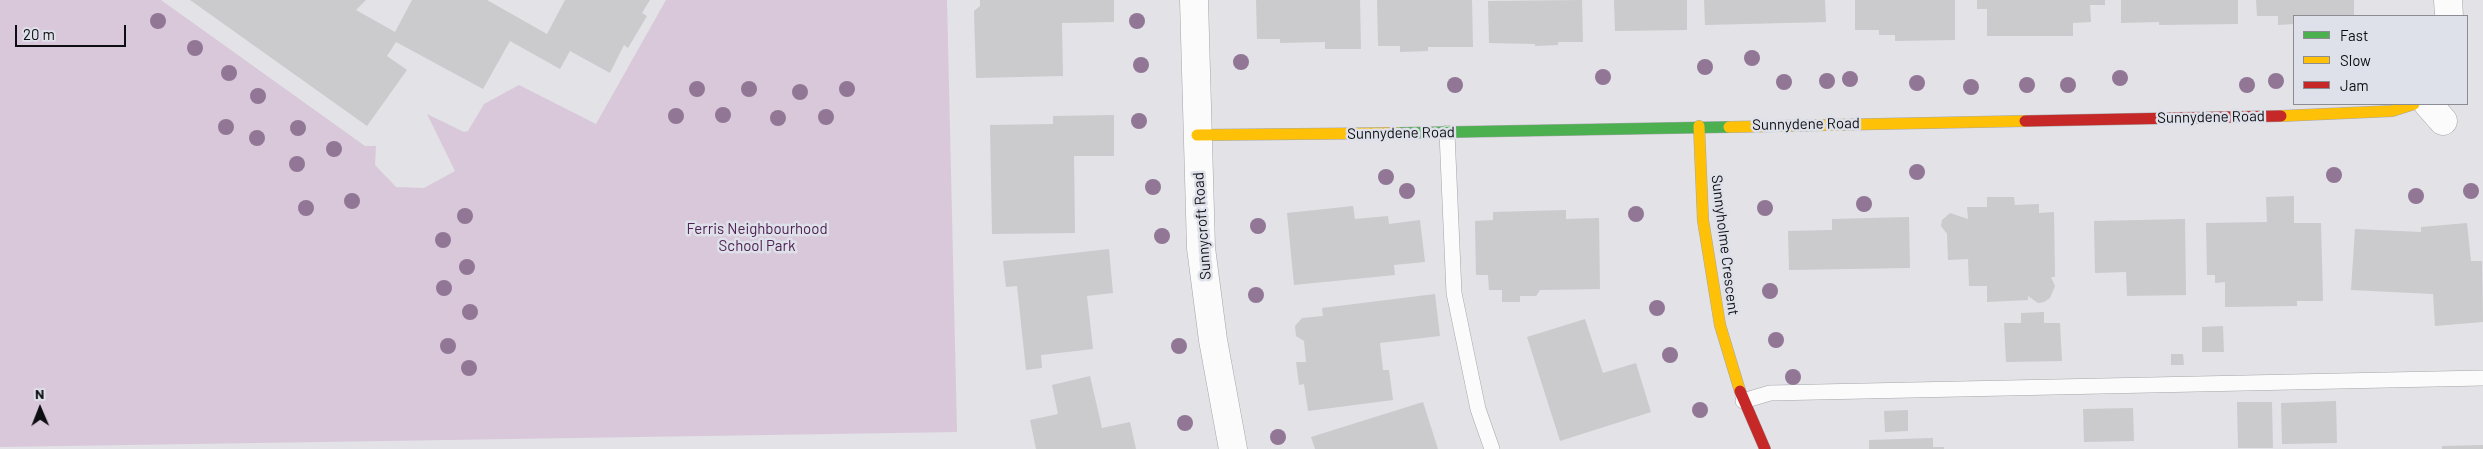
<!DOCTYPE html>
<html>
<head>
<meta charset="utf-8">
<style>
	body { margin:0 }
	#map { position:relative; width:2483px; height:449px; overflow:hidden; background:#e2e2e7; font-family:Barlow,sans-serif }
	canvas { display:block }
	.legend { position:absolute; left:2293px; top:15px; width:175px; height:90px; box-sizing:border-box; background:#dfe1ea; border:1px solid #8b8d93; margin:0; padding:6px 9px; list-style:none; font-size:15px; color:#0d0e11 }
	.legend li { display:flex; align-items:center; gap:10px; height:25px }
	.legend b { width:25px; border:1px solid #8b8d93 }
	.north { position:absolute; left:15px; top:384px; width:50px; height:50px; -webkit-text-stroke:4px #dfe1ea; paint-order:stroke; rotate:359deg; font-size:14px; font-weight:700; line-height:20px; text-align:center; color:#0d0e11 }
	.north::after { content:''; display:block; margin:auto; width:18px; height:22px; background:#0d0e11; clip-path:polygon(50% 0,100% 100%,50% 72%,0 100%) }
	.scale { position:absolute; left:15px; top:25px; width:111px; height:22px; box-sizing:border-box; border:2px solid #0d0e11; border-top:0; padding-left:6px; font-size:15px; line-height:18px; white-space:nowrap; color:#0d0e11; -webkit-text-stroke:4px #dfe1ea; paint-order:stroke }
</style>
</head>
<body>
<div id="map">
<canvas width="2483" height="449"></canvas>
<ul class="legend">
<li><b style="height:6px;background:#4caf50"></b>Fast</li>
<li><b style="height:6px;background:#ffc107"></b>Slow</li>
<li><b style="height:6px;background:#c62828"></b>Jam</li>
</ul>
<div class="north">N</div>
<div class="scale">20 m</div>
</div>
<script>
const ctx = document.querySelector('canvas').getContext('2d');
ctx.lineJoin = 'round';
function fill(path, color) { ctx.fillStyle = color; ctx.fill(path, 'evenodd'); }
const poly = rows => new Path2D(rows.map(r => 'M' + r).join(''));
function trace(path, color, width, dash) { ctx.strokeStyle = color; ctx.lineWidth = width; ctx.lineCap = dash ? 'butt' : 'round'; ctx.setLineDash(dash || []); ctx.stroke(path); }
function drawText(font, color, halo, rows, align = 'center') {
  ctx.font = font + ' Barlow,sans-serif'; ctx.lineWidth = 5; ctx.setLineDash([]); ctx.textBaseline = 'middle'; ctx.strokeStyle = halo; ctx.fillStyle = color; for (const [text, x, y, turn = 0] of rows) {
    ctx.save(); ctx.translate(x, y); ctx.rotate((+turn || 0) * Math.PI / 180); ctx.textAlign = isNaN(turn) ? turn : align; if (halo) ctx.strokeText(text, 0, 0); ctx.fillText(text, 0, 0); ctx.restore();
  }
}
fill(poly([
	[0,0,161,0,365,146,376,146,375,165,396,187,424,188,455,171,427,114,464,132,468,131,484,104,519,85,596,124,666,0,947,0,957,432,0,447]
]), '#d8c8da');
fill(poly([
	[190,0,366,0,356,10,395,32,412,0,487,0,547,34,565,0,650,0,642,13,647,16,628,48,624,45,610,73,570,51,560,69,510,41,483,89,396,42,387,56,407,70,367,126],
	[980,0,1114,0,1114,22,1062,23,1063,76,976,78,974,11,980,6],
	[1256,0,1360,0,1361,49,1325,49,1325,42,1280,43,1280,39,1257,39],
	[1377,0,1472,0,1473,47,1428,47,1428,51,1400,52,1400,46,1378,46],
	[1582,0,1583,42,1558,42,1558,45,1535,46,1535,44,1489,43,1488,1],
	[1614,0,1687,0,1687,30,1615,31],
	[1704,0,1825,0,1826,22,1705,25],
	[1855,0,1955,0,1955,40,1895,41,1895,35,1879,35,1879,30,1855,30],
	[1977,0,2105,0,2105,5,2090,5,2091,22,2073,23,2073,36,1987,36,1987,9,1977,9],
	[2121,0,2238,0,2238,24,2159,25,2159,22,2121,23],
	[2256,0,2354,0,2354,16,2294,16,2294,24,2278,25,2278,16,2257,16],
	[1114,115,1114,156,1074,156,1075,233,992,234,990,125,1053,124,1053,116],
	[2294,196,2294,223,2321,223,2323,301,2297,301,2297,306,2225,307,2225,282,2215,283,2215,275,2207,275,2206,223,2267,222,2266,197],
	[1987,197,2014,197,2015,205,2039,204,2039,213,2054,212,2055,277,2051,277,2055,286,2050,298,2044,302,2038,303,2028,296,2028,300,1987,302,1987,286,1969,286,1968,259,1948,260,1947,234,1941,226,1942,220,1950,213,1968,219,1967,207,1987,207],
	[1353,206,1355,219,1388,216,1389,224,1420,220,1425,262,1394,265,1395,275,1294,285,1287,213],
	[1566,210,1566,219,1599,218,1600,289,1540,290,1536,296,1520,296,1520,302,1502,302,1502,290,1489,290,1488,275,1476,275,1475,221,1493,220,1493,212],
	[1909,217,1910,268,1789,270,1788,231,1832,230,1832,219],
	[2185,219,2186,295,2127,296,2126,272,2095,273,2094,221],
	[2467,223,2471,261,2482,261,2483,322,2435,326,2433,294,2351,290,2355,229,2421,232,2421,227],
	[1109,249,1113,293,1087,296,1093,349,1041,355,1042,368,1026,370,1017,286,1006,287,1003,261],
	[1435,294,1440,336,1380,343,1383,370,1389,370,1393,400,1308,411,1304,384,1299,385,1296,362,1306,362,1304,341,1296,336,1295,326,1302,318,1323,316,1322,308],
	[2044,312,2044,323,2060,323,2062,361,2006,362,2004,323,2021,323,2021,313],
	[1585,319,1603,373,1636,363,1651,412,1560,441,1527,337],
	[2223,326,2224,352,2202,352,2202,327],
	[2171,354,2183,354,2184,365,2171,365],
	[1090,376,1102,428,1130,422,1136,449,1036,449,1030,420,1058,414,1052,385],
	[2336,401,2337,443,2282,444,2281,403],
	[1423,402,1438,449,1315,449,1311,437],
	[2237,402,2272,402,2273,448,2238,448],
	[2133,408,2134,441,2084,442,2083,409],
	[1908,410,1908,431,1885,432,1884,411],
	[1933,438,1933,447,1944,447,1944,449,1869,449,1869,440],
	[2483,445,2483,449,2442,449,2442,446]
]), '#cbcbce');
const lane = poly([
	[1447,133,1454,293,1478,409,1492,449],
	[1743,401,1770,393,2483,378]
]);
const street = poly([
	[1194,0,1201,248,1213,340,1233,449],
	[2448,0,2449,16],
	[2428,104,2443,121]
]);
const fast = poly([
	[1398,133,1729,127]
]);
const slow = poly([
	[2281,116,2392,111,2414,104],
	[1699,126,1703,220,1720,325,1740,391],
	[1729,127,2025,121],
	[1197,135,1398,133]
]);
const jam = poly([
	[2025,121,2281,116],
	[1740,391,1765,449]
]);
trace(lane, '#a5a6a9', 16);
trace(street, '#a5a6a9', 29);
trace(fast, '#a5a6a9', 12);
trace(slow, '#a5a6a9', 12);
trace(jam, '#a5a6a9', 12);
trace(lane, '#fbfbfb', 15);
trace(street, '#fbfbfb', 28);
trace(fast, '#4caf50', 11);
trace(slow, '#ffc107', 11);
trace(jam, '#c62828', 11);
ctx.fillStyle = '#917795';
for (const [x, y] of [
	[158,21],
	[1137,21],
	[195,48],
	[1752,58],
	[1241,62],
	[1141,65],
	[1705,67],
	[229,73],
	[1603,77],
	[2120,78],
	[1850,79],
	[1827,81],
	[2276,81],
	[1784,82],
	[1917,83],
	[1455,85],
	[2027,85],
	[2068,85],
	[2247,85],
	[1971,87],
	[697,89],
	[749,89],
	[847,89],
	[800,92],
	[258,96],
	[723,115],
	[676,116],
	[826,117],
	[778,118],
	[1139,121],
	[226,127],
	[298,128],
	[257,138],
	[334,149],
	[297,164],
	[1917,172],
	[2334,175],
	[1386,177],
	[1153,187],
	[1407,191],
	[2471,191],
	[2416,196],
	[352,201],
	[1864,204],
	[306,208],
	[1765,208],
	[1636,214],
	[465,216],
	[1258,226],
	[1162,236],
	[443,240],
	[467,267],
	[444,288],
	[1770,291],
	[1256,295],
	[1657,308],
	[470,312],
	[1776,340],
	[448,346],
	[1179,346],
	[1670,355],
	[469,368],
	[1793,377],
	[1700,410],
	[1185,423],
	[1278,437]
]) { ctx.beginPath(); ctx.arc(x, y, 8, 0, 2 * Math.PI); ctx.fill(); }
drawText('15px', '#0d0e11', '#dfe1ea', [
	["Sunnydene Road",2211,117,-1],
	["Sunnydene Road",1806,124,-1],
	["Sunnydene Road",1401,133,-1],
	["Sunnycroft Road",1202,226,-94],
	["Sunnyholme Crescent",1725,245,83]
]);
drawText('15px', '#4f2052', '#dfe1ea', [
	["Ferris Neighbourhood",757,229],
	["School Park",757,246]
]);
</script>
</body>
</html>
